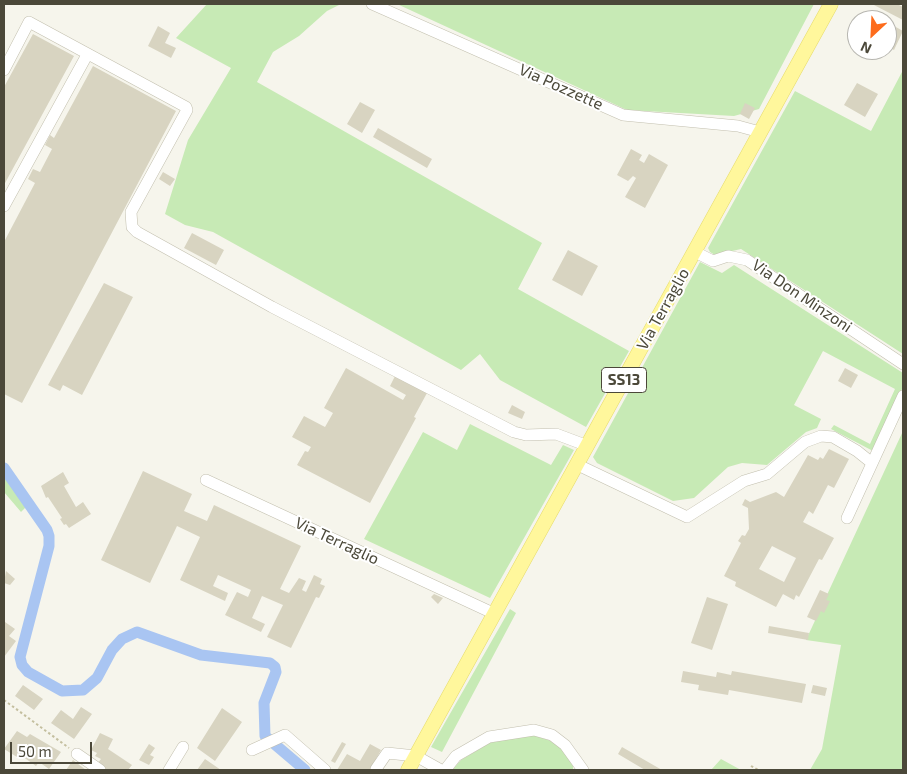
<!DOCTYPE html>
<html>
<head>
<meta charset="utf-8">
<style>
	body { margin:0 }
	#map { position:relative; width:907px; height:774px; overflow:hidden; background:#f6f5ec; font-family:"Exo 2",sans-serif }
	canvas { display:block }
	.frame { position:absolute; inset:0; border:5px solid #4b4839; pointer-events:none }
	.north { position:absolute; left:847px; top:10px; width:50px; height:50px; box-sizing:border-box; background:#fff; border:1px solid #b7b6b0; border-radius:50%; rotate:205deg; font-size:14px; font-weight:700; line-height:20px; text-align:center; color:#4b4839 }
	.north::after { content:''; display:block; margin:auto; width:18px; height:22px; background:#fd6c1c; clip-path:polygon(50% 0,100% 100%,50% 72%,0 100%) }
	.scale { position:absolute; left:10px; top:742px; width:82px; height:22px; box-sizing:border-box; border:2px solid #4b4839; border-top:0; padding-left:6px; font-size:15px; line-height:18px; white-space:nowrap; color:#4b4839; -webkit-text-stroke:4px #fff; paint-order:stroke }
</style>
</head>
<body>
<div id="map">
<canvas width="907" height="774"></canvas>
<div class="frame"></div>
<div class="north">N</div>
<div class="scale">50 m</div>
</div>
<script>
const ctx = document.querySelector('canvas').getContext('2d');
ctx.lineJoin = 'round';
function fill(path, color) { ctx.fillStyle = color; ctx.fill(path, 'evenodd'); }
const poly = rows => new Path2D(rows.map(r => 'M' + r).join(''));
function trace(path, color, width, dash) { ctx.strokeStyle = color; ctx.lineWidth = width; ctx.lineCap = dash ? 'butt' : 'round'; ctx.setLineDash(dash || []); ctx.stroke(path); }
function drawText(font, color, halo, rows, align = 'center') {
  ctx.font = font + ' "Exo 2",sans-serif'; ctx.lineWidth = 4; ctx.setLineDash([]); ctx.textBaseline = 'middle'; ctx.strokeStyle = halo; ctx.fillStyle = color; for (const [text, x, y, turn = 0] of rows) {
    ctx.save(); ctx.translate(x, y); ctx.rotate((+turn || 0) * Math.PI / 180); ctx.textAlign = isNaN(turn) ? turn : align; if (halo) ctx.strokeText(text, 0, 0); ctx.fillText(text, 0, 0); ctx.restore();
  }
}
fill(poly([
	[207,4,341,4,327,11,299,36,273,52,257,82,542,243,518,289,629,351,586,427,500,380,480,354,461,370,213,232,185,225,165,214,188,140,231,68,176,38],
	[397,4,814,4,759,109,734,116,627,110],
	[903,70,903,354,741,249,715,255,710,252,708,248,795,91,871,131],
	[700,262,722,273,734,265,903,373,903,387,873,451,831,429,834,425,870,444,895,389,823,351,794,405,821,419,817,428,806,432,767,465,742,463,728,467,694,498,673,501,597,463,593,457],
	[470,424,551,465,563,445,574,450,490,598,364,539,423,432,457,450],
	[903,431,903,770,810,770,822,749,841,645,806,640],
	[4,468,29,504,21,512,4,492],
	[510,609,516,613,442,752,431,747],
	[534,735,551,741,562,749,573,766,573,770,452,770,461,760,491,742],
	[721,759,741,770,711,770]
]), '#c7eab5');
trace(poly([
	[4,468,47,530,49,536,49,546,20,657,22,665,28,672,62,691,83,690,97,678,112,650,122,639,137,632,201,655,270,663,275,667,276,672,264,703,265,736,305,770]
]), '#a9c5f2', 11);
fill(poly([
	[872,4,897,4,903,7,903,20],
	[887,22,903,31,894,50,887,46],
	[158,26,170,33,165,43,176,48,171,58,148,46],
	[33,34,74,56,4,185,4,87],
	[93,66,176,111,22,403,4,394,4,242,35,183,28,179,33,169,40,172,52,149,45,145,50,135,54,138],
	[857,83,878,94,865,117,844,105],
	[360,102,375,110,362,133,347,124],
	[745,103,755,108,749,119,740,114],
	[378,128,432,159,427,168,373,137],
	[631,149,642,155,639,160,644,163,649,154,668,165,645,208,625,197,636,178,633,176,628,181,617,175],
	[163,172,175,179,170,186,159,179],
	[192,233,224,250,216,265,184,248],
	[568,250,598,266,582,296,552,280],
	[104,283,133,297,82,395,63,385,60,391,48,385],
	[346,368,403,400,406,395,390,386,395,376,427,393,414,417,416,418,370,503,297,465,305,451,308,452,311,447,292,437,304,416,325,427,333,413,324,408],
	[845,368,858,375,851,388,838,381],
	[512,405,525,412,522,419,508,413],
	[829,449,849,459,834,488,828,485,813,514,809,511,803,522,834,538,822,560,819,559,799,597,796,595,794,600,783,594,776,607,735,586,736,582,724,576,741,543,738,541,742,535,745,536,749,529,748,508,742,505,745,499,750,502,776,492,784,497,808,455,818,460,820,457,823,459],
	[772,546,796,558,784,582,759,569],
	[143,471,192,494,184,511,207,521,214,505,301,546,280,589,289,593,299,578,306,581,302,590,306,592,314,575,322,579,320,584,325,586,319,598,316,597,291,648,267,637,283,605,262,596,252,618,265,624,261,632,225,615,237,592,248,597,251,590,218,575,213,586,228,593,225,601,180,580,200,537,177,526,150,583,101,560],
	[63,472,69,483,64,486,76,507,83,502,91,514,69,528,66,524,64,525,60,519,62,518,48,497,46,498,41,486],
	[6,571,15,579,10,585,4,583],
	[820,590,829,594,826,600,830,601,824,613,821,611,816,621,807,617],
	[434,594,443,598,438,604,431,597],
	[707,597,728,604,712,650,691,643],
	[5,622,15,629,9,636,16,641,4,657],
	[769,626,809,633,808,640,768,633],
	[683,671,716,677,717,672,731,675,732,671,806,684,802,703,729,690,728,695,698,690,699,685,681,682],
	[23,685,43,699,34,710,15,696],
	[813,685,827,688,825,696,811,693],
	[81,707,92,714,74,739,51,723,61,710,73,719],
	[222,708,242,722,215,761,197,748],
	[17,731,27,737,30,734,61,752,49,769,39,762,36,766,19,754,17,757,4,749],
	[100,733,113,739,108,749,132,765,128,770,106,770,97,764,101,759,95,756,97,753,91,750],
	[342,742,346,744,335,763,331,761],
	[149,744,155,748,150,755,154,757,149,765,139,760],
	[370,744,381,750,373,764,376,770,337,770,347,754,360,761],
	[622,747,662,770,645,770,618,754],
	[205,759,221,770,197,770],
	[73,760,86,770,66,770]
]), '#d8d4c1');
const minor = poly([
	[372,4,623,115,738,126,760,132],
	[4,70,29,22,186,107,187,110,131,212,132,227,137,232,272,307,514,432,526,435,556,434,588,446],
	[4,206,87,55],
	[695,252,713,261,728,256,747,260,903,364],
	[578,465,687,517,744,481,767,474,805,442,821,436,833,437,857,451,872,463],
	[206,480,495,614],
	[847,518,903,396],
	[252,750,285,735,325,770],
	[77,754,100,770],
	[376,769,387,753,416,756,441,770],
	[169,770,183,747],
	[445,770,456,756,489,737,534,730,552,735,565,745,583,770]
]);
const major = poly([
	[408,770,831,4]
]);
trace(minor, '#c2bfae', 12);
trace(major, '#e6db69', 15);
trace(poly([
	[4,700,69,748],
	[751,766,758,770]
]), '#c4bf9f', 2, [2.5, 2.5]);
trace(minor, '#fff', 11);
trace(major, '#fff79c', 14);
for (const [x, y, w] of [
	[624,380,45]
]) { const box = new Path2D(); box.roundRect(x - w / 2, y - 12.5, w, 25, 4); ctx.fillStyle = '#fff'; ctx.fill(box); trace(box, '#4b4839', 1); }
drawText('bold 15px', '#4b4839', null, [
	["SS13",624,380]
]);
drawText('16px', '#4b4839', '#fff', [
	["Via Pozzette",561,87,24],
	["Via Don Minzoni",802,296,34],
	["Via Terraglio",663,309,-61],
	["Via Terraglio",337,541,25]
]);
</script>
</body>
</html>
